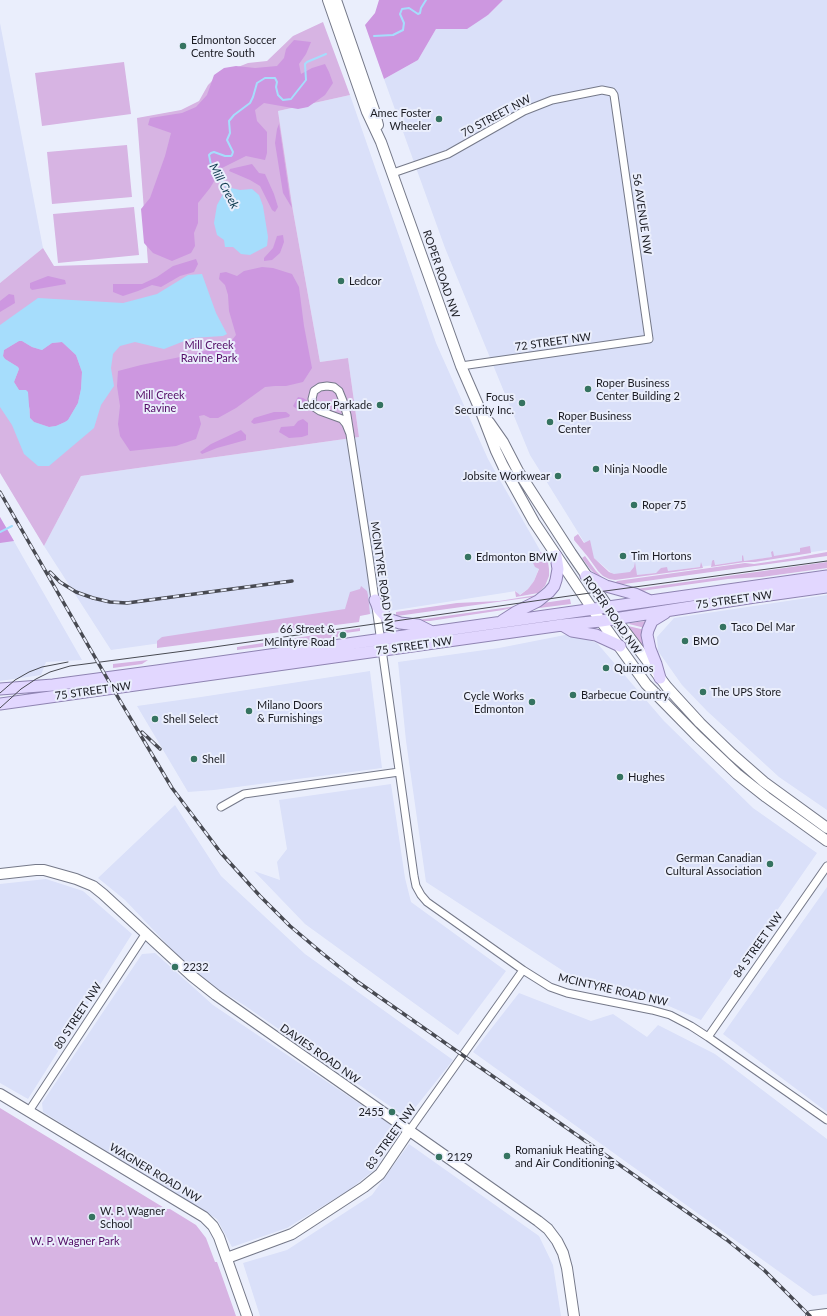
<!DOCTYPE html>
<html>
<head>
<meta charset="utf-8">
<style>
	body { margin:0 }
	canvas { display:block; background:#eaeefc }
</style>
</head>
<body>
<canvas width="827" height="1316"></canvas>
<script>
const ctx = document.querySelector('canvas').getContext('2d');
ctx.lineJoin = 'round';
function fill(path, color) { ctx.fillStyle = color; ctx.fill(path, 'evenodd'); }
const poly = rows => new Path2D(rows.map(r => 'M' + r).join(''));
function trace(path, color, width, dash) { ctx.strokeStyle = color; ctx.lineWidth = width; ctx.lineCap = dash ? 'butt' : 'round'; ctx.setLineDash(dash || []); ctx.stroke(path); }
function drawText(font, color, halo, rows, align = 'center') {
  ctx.font = font + ' Lato,sans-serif'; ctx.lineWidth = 4; ctx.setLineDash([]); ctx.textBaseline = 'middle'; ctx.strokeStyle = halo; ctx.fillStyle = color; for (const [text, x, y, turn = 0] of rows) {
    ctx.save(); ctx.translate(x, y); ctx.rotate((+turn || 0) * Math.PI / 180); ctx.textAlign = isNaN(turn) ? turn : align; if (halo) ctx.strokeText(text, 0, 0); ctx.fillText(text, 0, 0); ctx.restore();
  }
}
fill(poly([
	[503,0,827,0,827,550,632,576,614,575,594,558,530,455,445,248,384,79,418,60,436,29,467,28,488,15],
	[0,23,43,248,0,283],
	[350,95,436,343,488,459,541,552,536,555,538,560,539,568,534,581,528,589,519,595,516,591,383,612,111,650,44,546,81,476,359,437,348,358,320,362,293,211,278,111],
	[0,517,82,660,46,662,41,675,0,681],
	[827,595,827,810,779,777,707,711,682,685,658,651,657,637,674,618],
	[570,634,597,643,664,721,753,808,817,853,701,1020,655,1000,588,987,426,882,406,741,398,662,499,648],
	[370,671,382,768,214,790,188,792,137,706,201,697],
	[391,784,405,878,411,902,506,971,458,1035,305,924,254,871,280,880,277,862,287,849,279,800],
	[175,805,221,876,305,954,453,1060,407,1118,244,1005,197,976,125,900,98,878],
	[46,879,83,891,132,934,28,1099,0,1083,0,884],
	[827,887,827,1112,723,1034],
	[155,953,213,1005,400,1131,374,1170,349,1190,287,1228,232,1247,217,1219,43,1112,42,1103,142,954],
	[519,993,591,1021,613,1014,647,1037,658,1025,715,1054,827,1139,827,1294,813,1296,473,1052],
	[409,1144,539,1236,553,1265,561,1316,260,1316,243,1263,287,1250,372,1195]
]), '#dae0f9');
fill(poly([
	[323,22,350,95,278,111,293,211,320,362,348,358,359,437,81,476,44,546,0,473,0,283,43,248,54,266,148,263,137,118,181,110,199,101,208,85,218,75,248,63,267,61,293,36],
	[124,62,131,114,42,126,35,73],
	[127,145,132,197,52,204,47,152],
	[134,207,139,255,58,263,53,214],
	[578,534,584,543,590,540,594,558,609,572,614,574,630,572,634,567,635,562,637,575,656,573,661,568,667,567,668,571,700,567,701,562,703,568,615,580,609,579,603,576,598,571,588,557,574,540,574,537],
	[810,546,811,553,755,562,745,562,711,567,712,561,713,560,714,560,715,565,742,561,742,556,743,555,744,561,772,557,771,552,773,551,774,556,800,552,800,548],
	[541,552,548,562,549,569,549,576,545,586,538,593,516,597,515,591,520,595,528,589,534,581,539,569,535,567,533,563,538,560,536,555],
	[827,552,827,556,617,585,616,582,617,581,745,563,754,564,794,558],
	[585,556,596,571,605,580,596,575,590,569,582,558],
	[827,562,827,568,762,577,728,579,641,591,629,590],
	[548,585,549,585,540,596,397,616,396,615,396,612,457,603,499,601,537,595,544,590],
	[361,586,367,591,368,595,370,614,360,616,359,622,157,648,157,641,162,637,345,609,350,592,360,589],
	[570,599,571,604,531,609,543,603],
	[524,605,503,610,430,621,410,621],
	[646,621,645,628,629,624,630,623],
	[628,626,645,630,648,655],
	[360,628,360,631,338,634,338,637,237,650,237,647],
	[148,660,142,664,113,668,113,664],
	[0,1108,166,1209,170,1209,196,1225,206,1238,215,1262,217,1262,236,1316,0,1316]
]), '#d7b4e3');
fill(poly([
	[379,0,503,0,488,15,467,29,436,29,418,60,384,79,365,25,375,13],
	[294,40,311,42,306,54,299,64,301,74,312,68,325,64,329,72,333,83,325,95,308,107,298,109,264,103,255,110,257,121,267,132,267,153,265,160,246,156,222,168,210,188,198,203,198,223,194,233,195,246,191,253,172,261,153,253,144,243,141,209,150,198,165,156,171,133,148,125,150,118,182,113,196,107,207,95,214,75,224,68,236,66,255,68,277,66,284,58,286,49],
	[279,124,290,199,292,208,283,193,275,143,277,129],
	[252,164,259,173,265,174,274,194,278,207,275,212,272,210,260,186,250,180,229,171,230,169],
	[283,235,284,242,280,253,272,260,264,261,264,258,273,248,277,236],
	[196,259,198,264,194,272,180,276,161,287,152,285,138,291,123,296,113,292,113,284,142,284,157,277,173,266],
	[262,267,273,268,292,274,299,287,304,326,312,368,303,382,286,386,275,386,265,387,236,408,218,418,210,418,204,415,199,416,201,424,196,439,176,446,130,451,120,436,118,424,120,406,117,386,118,371,141,365,190,355,229,344,236,335,229,311,228,295,225,285,219,279,220,273,226,272,237,276,244,271],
	[48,276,65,280,66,284,32,290,30,288,30,283],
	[9,294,14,295,15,303,0,312,0,301],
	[19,341,22,341,32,347,42,350,52,343,62,342,76,355,82,372,81,389,78,403,68,420,65,422,56,426,49,427,34,422,30,418,30,409,22,391,19,390,14,382,19,369,18,367,5,359,3,356,4,350],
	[298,397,303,398,308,401,309,407,304,410,298,410,293,406],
	[274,412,286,412,290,415,289,417,254,424,251,422,254,418],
	[303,419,308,423,308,435,302,437,289,438,279,432,281,427,294,426,298,421],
	[241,430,246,435,246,440,217,448,202,454,200,452,211,444],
	[0,517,14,541,0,543]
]), '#cd97e0');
fill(poly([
	[227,187,240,190,252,189,259,195,263,206,268,237,267,246,250,255,241,254,233,247,225,247,224,240,217,235,214,223,217,205],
	[202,274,216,313,227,334,223,336,192,338,164,349,135,342,120,346,113,354,111,368,114,386,101,405,94,428,49,466,38,466,24,454,12,425,0,407,0,325,38,298,123,303,157,294,188,275],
	[19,341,22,341,32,347,42,350,52,343,62,342,76,355,82,372,81,389,78,403,68,420,65,422,56,426,49,427,34,422,30,418,28,392,26,390,19,390,14,382,19,369,18,367,5,359,3,356,4,350]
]), '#a6ddfc');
trace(poly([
	[374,36,393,35,403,30,404,23,400,14,402,9,409,8,418,14,420,13,421,8,426,0],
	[227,188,211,165,209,155,211,153,214,152,225,156,231,156,232,155,233,152,227,140,230,133,229,121,234,115,250,103,253,97,257,83,265,78,275,78,277,82,276,87,278,95,283,100,291,99,306,80,305,64,307,62,326,54],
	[0,532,12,526]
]), '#a6ddfc', 2);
const street = poly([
	[393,173,448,154,524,111,552,100,602,90,612,92,614,95,649,339,461,366],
	[350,434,346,424,342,419,320,411,314,407,312,399,314,391,320,387,327,386,334,387,339,391,343,401,347,415,369,557,377,614,414,876,416,886,421,895,427,902,523,970,550,987,567,993,652,1010,670,1015,691,1026,708,1037,827,1120],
	[221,807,244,794,399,772],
	[708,1037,827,866],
	[29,1111,146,933],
	[409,1131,523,970]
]);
const secondary = poly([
	[328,0,367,112,381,142,461,366,481,412,496,451,503,466,534,522,593,610,646,684,698,737,737,774,766,797,827,841],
	[336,0,374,110,378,125],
	[489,422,503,442,518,471,571,553,621,626,667,687,700,723,732,754,764,782,827,828],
	[0,874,36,870,44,870,76,879,93,886,103,894,192,976,216,995,538,1221,548,1229,557,1241,563,1253,567,1268,574,1316],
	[0,1094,204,1217,213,1226,219,1237,247,1316],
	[227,1258,292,1234,364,1187,380,1174,409,1131],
	[811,1316,827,1314]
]);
const primary = poly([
	[586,576,606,586,635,594,650,601],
	[375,600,379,609,388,619,400,623,418,625,432,632],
	[502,621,516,612,538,601,549,592,554,586,556,580,558,569,556,556],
	[562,625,572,631,596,635,620,646],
	[660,678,656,664,650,649,647,635,648,630,652,621,665,613],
	[0,689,53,685,157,671,827,576],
	[0,704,562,625,601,621,755,597,827,587]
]);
trace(street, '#757989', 9);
trace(secondary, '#757989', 12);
trace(primary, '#8f84b2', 13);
trace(street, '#fff', 7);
trace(secondary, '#fff', 10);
trace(primary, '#e2d7ff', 11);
trace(poly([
	[0,693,15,680,29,672,42,667,68,662],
	[0,708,21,689,36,679,50,672,70,666,207,648,583,594,827,561]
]), '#484a52', 1);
const rail = poly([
	[0,492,119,699,172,788,221,853,260,896,290,926,322,953,358,982,727,1240,764,1270,810,1316],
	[50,572,60,582,76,592,93,598,110,602,127,603,292,581],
	[142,732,160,749]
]);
trace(rail, '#484a52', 3.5);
trace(rail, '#eaeefc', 2, [6]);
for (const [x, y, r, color] of [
	[183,46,4,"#357360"],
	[439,119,4,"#357360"],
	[341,281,4,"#357360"],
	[588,389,4,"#357360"],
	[522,403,4,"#357360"],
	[380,405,4,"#357360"],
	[550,422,4,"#357360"],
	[596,469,4,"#357360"],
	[558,476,4,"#357360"],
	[634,505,4,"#357360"],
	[623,556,4,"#357360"],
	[468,557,4,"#357360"],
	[723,627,4,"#357360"],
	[343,635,4,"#357360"],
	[685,641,4,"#357360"],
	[606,668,4,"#357360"],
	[703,692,4,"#357360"],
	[573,695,4,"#357360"],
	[532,702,4,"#357360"],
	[249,711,4,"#357360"],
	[155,719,4,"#357360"],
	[194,759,4,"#357360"],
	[620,777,4,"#357360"],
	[770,864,4,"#357360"],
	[175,967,4,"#357360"],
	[392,1112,4,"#357360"],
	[507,1156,4,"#357360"],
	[439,1157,4,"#357360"],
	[92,1217,4,"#357360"]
]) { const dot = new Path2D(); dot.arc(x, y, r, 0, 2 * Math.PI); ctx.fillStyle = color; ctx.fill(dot); trace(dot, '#eaeefc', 1.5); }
drawText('11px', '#1b1c23', '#eaeefc', [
	["Edmonton Soccer",191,40],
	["Centre South",191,53],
	["Amec Foster",431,113,"right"],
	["Wheeler",431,126,"right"],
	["Ledcor",349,281],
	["Roper Business",596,383],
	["Center Building 2",596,396],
	["Focus",514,397,"right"],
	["Security Inc.",514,410,"right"],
	["Ledcor Parkade",372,405,"right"],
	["Roper Business",558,416],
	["Center",558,429],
	["Ninja Noodle",604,469],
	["Jobsite Workwear",550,476,"right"],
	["Roper 75",642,505],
	["Tim Hortons",631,556],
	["Edmonton BMW",476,557],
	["Taco Del Mar",731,627],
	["66 Street &",335,629,"right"],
	["McIntyre Road",335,642,"right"],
	["BMO",693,641],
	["Quiznos",614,668],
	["The UPS Store",711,692],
	["Barbecue Country",581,695],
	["Cycle Works",524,696,"right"],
	["Edmonton",524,709,"right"],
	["Milano Doors",257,705],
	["& Furnishings",257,718],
	["Shell Select",163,719],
	["Shell",202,759],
	["Hughes",628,777],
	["German Canadian",762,858,"right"],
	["Cultural Association",762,871,"right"],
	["2232",183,967],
	["2455",384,1112,"right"],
	["Romaniuk Heating",515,1150],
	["and Air Conditioning",515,1163],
	["2129",447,1157],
	["W. P. Wagner",100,1211],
	["School",100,1224]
], 'left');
drawText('11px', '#1b1c23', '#eaeefc', [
	["70 STREET NW",496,116,-28],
	["56 AVENUE NW",642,214,82],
	["ROPER ROAD NW",441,274,71],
	["72 STREET NW",553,342,-8],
	["MCINTYRE ROAD NW",382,577,82],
	["75 STREET NW",734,600,-8],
	["ROPER ROAD NW",612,615,55],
	["75 STREET NW",414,646,-8],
	["75 STREET NW",93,691,-8],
	["84 STREET NW",758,945,-55],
	["MCINTYRE ROAD NW",613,990,13],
	["80 STREET NW",78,1016,-57],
	["DAVIES ROAD NW",320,1054,35],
	["83 STREET NW",391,1137,-54],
	["WAGNER ROAD NW",155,1173,31]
]);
drawText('11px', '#530d66', '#eaeefc', [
	["Mill Creek",209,345],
	["Ravine Park",209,358],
	["Mill Creek",160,395],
	["Ravine",160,408],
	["W. P. Wagner Park",75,1241]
]);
drawText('italic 12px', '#0f3b4f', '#eaeefc', [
	["Mill Creek",224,186,62]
]);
</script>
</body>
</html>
